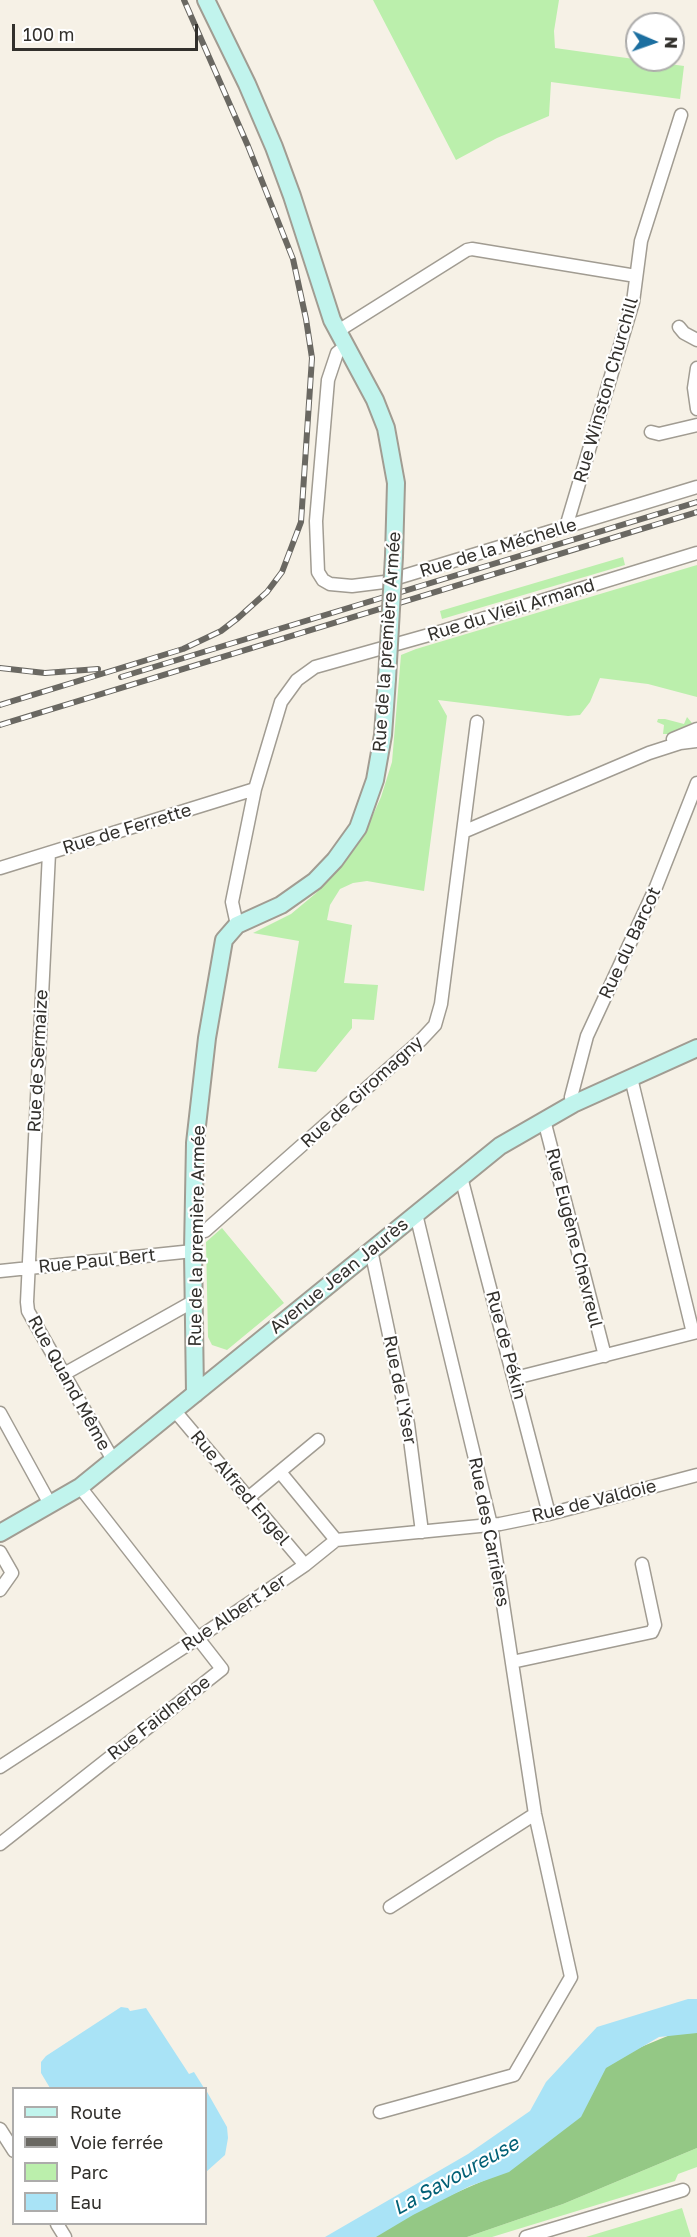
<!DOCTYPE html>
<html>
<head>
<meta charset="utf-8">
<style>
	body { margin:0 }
	#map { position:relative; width:697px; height:2237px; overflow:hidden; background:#f6f1e6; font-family:"Golos Text",sans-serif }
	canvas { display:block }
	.legend { position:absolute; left:12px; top:2087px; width:195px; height:138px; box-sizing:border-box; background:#fff; border:2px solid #adacab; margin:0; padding:8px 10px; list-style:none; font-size:18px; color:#32302c }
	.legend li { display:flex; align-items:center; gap:12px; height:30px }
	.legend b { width:30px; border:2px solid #adacab }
	.north { position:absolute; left:625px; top:12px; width:60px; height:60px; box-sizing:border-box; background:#fff; border:2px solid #adacab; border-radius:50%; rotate:92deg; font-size:16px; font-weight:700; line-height:24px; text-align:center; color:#32302c }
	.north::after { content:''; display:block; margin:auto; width:21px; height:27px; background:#1c6fa0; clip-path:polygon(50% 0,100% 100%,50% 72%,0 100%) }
	.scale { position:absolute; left:12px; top:24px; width:186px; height:27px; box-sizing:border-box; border:3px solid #32302c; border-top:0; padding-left:8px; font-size:18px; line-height:21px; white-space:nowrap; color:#32302c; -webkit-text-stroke:4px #fff; paint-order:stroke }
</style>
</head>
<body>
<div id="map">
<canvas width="697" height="2237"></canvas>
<ul class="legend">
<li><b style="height:8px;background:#c1f4ed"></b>Route</li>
<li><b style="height:8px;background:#6a6862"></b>Voie ferrée</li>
<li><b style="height:16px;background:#bbefac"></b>Parc</li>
<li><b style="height:16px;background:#a9e3f6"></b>Eau</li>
</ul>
<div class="north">N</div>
<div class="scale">100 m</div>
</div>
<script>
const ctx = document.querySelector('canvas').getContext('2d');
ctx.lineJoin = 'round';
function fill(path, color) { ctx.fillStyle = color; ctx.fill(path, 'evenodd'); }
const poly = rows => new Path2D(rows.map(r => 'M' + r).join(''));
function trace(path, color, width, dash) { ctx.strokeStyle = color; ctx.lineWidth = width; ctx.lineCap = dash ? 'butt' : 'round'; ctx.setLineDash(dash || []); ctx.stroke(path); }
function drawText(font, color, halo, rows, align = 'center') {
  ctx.font = font + ' "Golos Text",sans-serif'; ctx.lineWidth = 4.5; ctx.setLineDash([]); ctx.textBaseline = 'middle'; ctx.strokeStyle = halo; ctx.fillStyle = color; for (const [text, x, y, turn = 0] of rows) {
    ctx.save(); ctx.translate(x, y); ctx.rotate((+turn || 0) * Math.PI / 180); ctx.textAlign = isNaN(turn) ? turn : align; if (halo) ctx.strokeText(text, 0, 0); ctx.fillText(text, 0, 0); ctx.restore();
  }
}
fill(poly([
	[373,0,559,0,554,31,555,48,684,66,680,99,551,82,549,116,497,138,456,160],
	[623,557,625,565,442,619,440,611],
	[697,565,697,697,648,684,600,678,590,702,580,715,568,716,438,700,447,716,424,891,367,881,353,883,340,889,330,905,327,920,352,925,344,983,378,985,374,1020,352,1019,352,1028,316,1072,278,1068,299,941,253,933,291,914,315,894,343,865,368,826,381,797,392,762,401,655,416,649],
	[687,717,692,723,669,734,663,734,664,725,657,722,658,719,665,719,684,724],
	[222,1228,284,1303,227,1350,212,1345,208,1337,206,1242],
	[697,2148,697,2167,678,2174,675,2181,492,2237,467,2237,563,2204],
	[682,2208,691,2237,586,2237]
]), '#bbefac');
fill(poly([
	[697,2032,697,2148,563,2204,467,2237,369,2237,444,2198,485,2180,612,2059,670,2035]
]), '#94c885');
fill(poly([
	[688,1999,697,1999,697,2033,659,2037,606,2068,581,2117,509,2172,470,2186,413,2215,376,2237,325,2237,468,2154,530,2111,546,2082,597,2027],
	[121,2007,128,2008,130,2011,146,2008,189,2074,194,2072,204,2088,50,2088,41,2073,41,2062,46,2056],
	[206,2090,227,2127,228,2138,225,2155,206,2172]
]), '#a9e3f6');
const minor = poly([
	[679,327,684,333,697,340],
	[338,331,467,250,472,249,636,276],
	[346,346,337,353,328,380,316,521,318,572,323,580,330,584,352,586,384,582,697,487],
	[697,368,694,388,697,409],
	[651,432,659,434,697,425],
	[566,527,633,302,641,241,681,115],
	[673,739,697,729],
	[463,832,649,753,680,743,697,741],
	[49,853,27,1302,28,1311,113,1460],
	[0,868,255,789],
	[237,925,232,902,255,789,281,702,297,680,315,667,443,631,697,553],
	[631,1078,693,1333],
	[573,1104,571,1097,587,1036,656,887,697,783],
	[544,1120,605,1356],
	[461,1177,549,1514],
	[193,1232,205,1231,421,1040,435,1025,441,1004,477,722],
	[371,1250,408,1424,422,1532],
	[0,1271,193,1251],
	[64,1374,194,1301],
	[515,1378,697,1332],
	[175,1411,305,1565],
	[0,1413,50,1504],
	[280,1472,336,1540],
	[248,1498,318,1440],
	[0,1552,12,1573,0,1590],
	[512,1662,652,1632,655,1625,642,1564],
	[0,1767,198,1638,305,1565,336,1540,500,1524,549,1514,697,1475],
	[0,1844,222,1669,80,1487],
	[390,1907,535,1814],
	[380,2112,514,2075,571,1977,535,1814,491,1525,416,1214],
	[0,2129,14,2151],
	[57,2224,65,2237],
	[526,2237,683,2190]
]);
const secondary = poly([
	[206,0,247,84,274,147,292,196,332,320,375,400,386,428,396,483,394,556],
	[195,1394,193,1251,195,1143,207,1038,224,940,237,925,281,905,315,881,335,860,358,828,375,780,383,735,387,679],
	[0,1533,80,1487,500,1146,573,1104,697,1048]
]);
trace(minor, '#a19c92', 15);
trace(secondary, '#a19c92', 20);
trace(minor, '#fff', 12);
trace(secondary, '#c1f4ed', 16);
const rail = poly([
	[0,668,45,673,98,669],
	[121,677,697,502],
	[0,705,183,649,221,631,238,618,267,592,282,572,301,522,312,358,306,319,293,259,248,146,184,0],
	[0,725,697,512]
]);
trace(rail, '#6a6862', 6);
trace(rail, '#fff', 4, [11]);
const secondaryBridge = poly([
	[387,679,394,556]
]);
trace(secondaryBridge, '#a19c92', 20, []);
trace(secondaryBridge, '#c1f4ed', 16);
drawText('18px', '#32302c', '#fff', [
	["Rue Winston Churchill",606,390,-74],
	["Rue de la Méchelle",498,548,-17],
	["Rue du Vieil Armand",511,610,-17],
	["Rue de la première Armée",387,642,-86],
	["Rue de Ferrette",127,829,-17],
	["Rue du Barcot",630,943,-65],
	["Rue de Sermaize",38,1061,-87],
	["Rue de Giromagny",362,1092,-42],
	["Rue de la première Armée",197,1236,-89],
	["Rue Eugène Chevreul",574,1238,76],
	["Rue Paul Bert",97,1261,-6],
	["Avenue Jean Jaurès",339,1276,-39],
	["Rue de Pékin",506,1345,75],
	["Rue Quand Même",69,1383,61],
	["Rue de l'Yser",400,1390,79],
	["Rue Alfred Engel",240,1488,50],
	["Rue de Valdoie",594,1501,-14],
	["Rue des Carrières",489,1532,79],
	["Rue Albert 1er",234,1613,-34],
	["Rue Faidherbe",159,1718,-38]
]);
drawText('italic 20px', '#016076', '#fff', [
	["La Savoureuse",456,2176,-29]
]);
</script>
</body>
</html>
